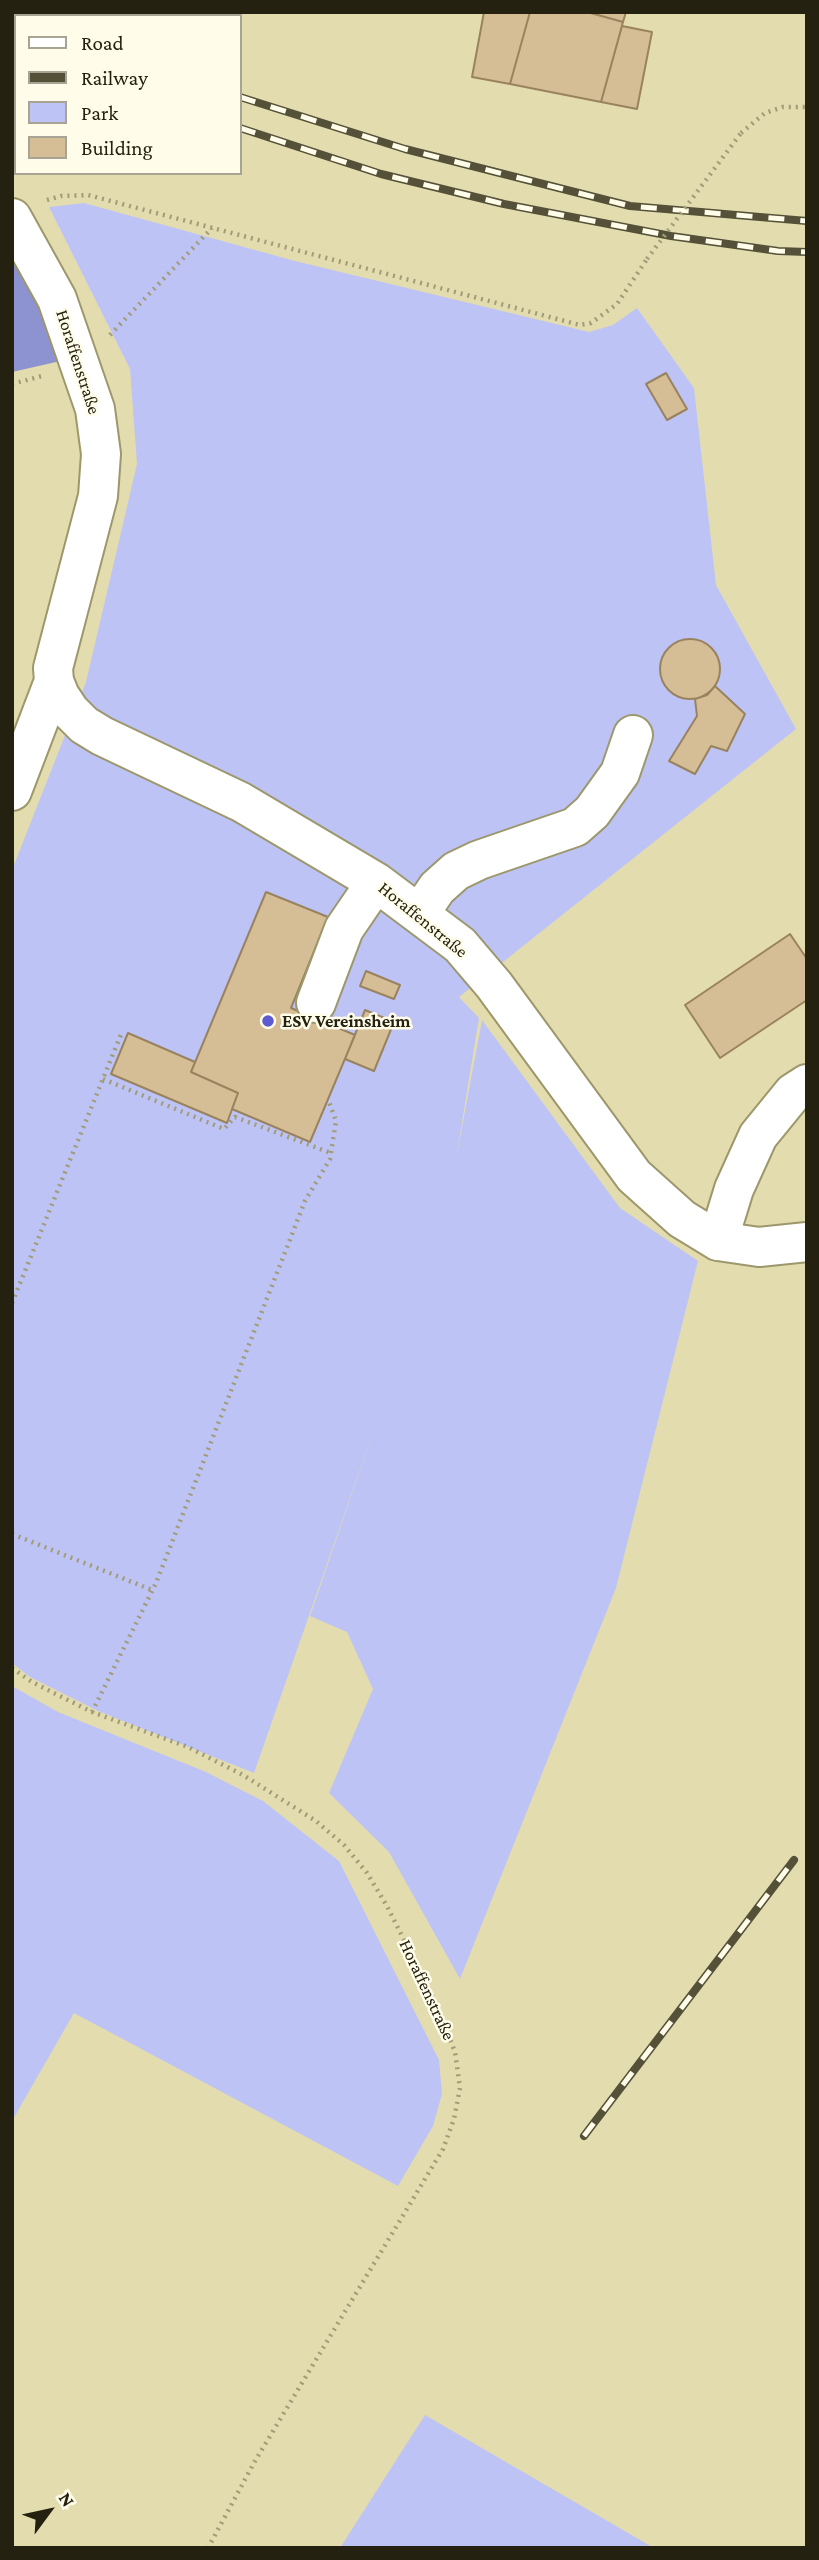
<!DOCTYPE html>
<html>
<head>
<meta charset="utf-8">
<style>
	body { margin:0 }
	#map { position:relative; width:819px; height:2560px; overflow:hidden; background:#e3dcaf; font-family:"Crimson Pro",serif }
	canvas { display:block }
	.frame { position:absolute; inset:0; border:14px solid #242110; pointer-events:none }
	.legend { position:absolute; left:14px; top:14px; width:228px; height:161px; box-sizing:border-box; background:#fffcea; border:2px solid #a7a493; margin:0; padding:9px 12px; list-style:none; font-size:21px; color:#242110 }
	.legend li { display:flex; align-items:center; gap:14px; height:35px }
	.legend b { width:35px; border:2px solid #a7a493 }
	.north { position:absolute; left:14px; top:2476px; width:70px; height:70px; -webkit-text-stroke:5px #fffcea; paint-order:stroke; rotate:57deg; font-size:19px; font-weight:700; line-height:28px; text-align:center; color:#242110 }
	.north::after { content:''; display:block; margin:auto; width:24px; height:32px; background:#242110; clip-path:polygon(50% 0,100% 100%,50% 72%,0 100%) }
</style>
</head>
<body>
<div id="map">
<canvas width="819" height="2560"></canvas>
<div class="frame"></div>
<ul class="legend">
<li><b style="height:9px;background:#fff"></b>Road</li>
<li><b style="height:9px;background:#555138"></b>Railway</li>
<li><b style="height:19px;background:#bec3f6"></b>Park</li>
<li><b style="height:19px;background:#d5bd96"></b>Building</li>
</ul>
<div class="north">N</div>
</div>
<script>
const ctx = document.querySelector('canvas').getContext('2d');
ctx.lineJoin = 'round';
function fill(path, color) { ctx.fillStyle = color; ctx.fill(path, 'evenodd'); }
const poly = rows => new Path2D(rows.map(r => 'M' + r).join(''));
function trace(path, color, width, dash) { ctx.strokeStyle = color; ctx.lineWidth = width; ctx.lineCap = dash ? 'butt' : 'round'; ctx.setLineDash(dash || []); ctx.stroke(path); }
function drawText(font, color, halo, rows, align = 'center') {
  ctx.font = font + ' "Crimson Pro",serif'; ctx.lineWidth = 5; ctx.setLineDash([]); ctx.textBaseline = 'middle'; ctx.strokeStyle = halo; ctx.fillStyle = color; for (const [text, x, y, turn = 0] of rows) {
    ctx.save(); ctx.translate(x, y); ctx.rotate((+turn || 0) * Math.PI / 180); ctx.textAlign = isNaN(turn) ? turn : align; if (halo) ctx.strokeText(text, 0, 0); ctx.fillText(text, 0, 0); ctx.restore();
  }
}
fill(poly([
	[84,203,295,261,589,332,613,325,637,308,694,388,716,585,796,729,459,997,479,1018,456,1159,482,1020,620,1208,698,1261,616,1588,460,1979,389,1852,329,1793,373,1689,347,1632,310,1616,378,1418,254,1773,98,1711,30,1677,12,1663,12,870,86,682,137,464,130,369,49,207],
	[12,1686,58,1712,206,1772,263,1801,339,1861,439,2060,442,2094,433,2126,398,2186,74,2013,12,2121],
	[425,2415,654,2548,340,2548]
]), '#bec3f6');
fill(poly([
	[12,243,65,360,12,372]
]), '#8d92d0');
const building = poly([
	[484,12,530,12,510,84,472,77,484,12],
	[530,12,587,12,623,22,601,102,510,84,530,12],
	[587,12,626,12,623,22,587,12],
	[622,26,652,32,637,109,601,102,622,26],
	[666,373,687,409,667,420,646,384,666,373],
	'660 669a30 30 0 1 1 60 0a30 30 0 1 1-60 0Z',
	[715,686,745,714,727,751,711,746,695,774,669,761,697,716,695,699,707,695,715,686],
	[266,892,328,917,291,1008,355,1035,310,1142,232,1109,238,1093,191,1072,266,892],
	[790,934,807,959,807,1000,720,1058,685,1005,790,934],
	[366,971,400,985,394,999,360,986,366,971],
	[365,1010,394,1022,374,1071,345,1059,365,1010],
	[128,1033,195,1062,191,1072,238,1093,227,1123,111,1074,128,1033]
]);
fill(building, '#d5bd96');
trace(building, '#99835e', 2);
const minor = poly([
	[12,218,57,299,95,409,101,454,98,496,53,668,54,681,60,696,70,711,84,725,102,736,241,802,376,882,460,945,494,985,634,1176,682,1219,718,1241,759,1247,807,1242],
	[12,791,54,681],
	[420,913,437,888,456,871,479,860,575,827,592,812,620,773,633,735],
	[316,1003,344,929,376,882],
	[718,1241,734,1189,758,1136,793,1093,807,1084]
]);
trace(minor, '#9d976c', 42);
trace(poly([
	[741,133,765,113,783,107,807,107],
	[47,200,61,196,88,195,580,325,591,323,617,304,647,259],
	[110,335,212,228],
	[12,384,42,376],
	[103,1079,224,1129,235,1117,331,1153],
	[12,1303,122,1032],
	[12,1534,152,1590],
	[12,1668,32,1682,92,1712,188,1747,243,1775,316,1821,344,1845,367,1873,387,1906,437,2006,455,2052,460,2088,454,2119,443,2149,255,2461,208,2548],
	[92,1712,156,1583,305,1201,330,1159,336,1121,328,1099]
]), '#a19c78', 4.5, [2, 5]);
trace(minor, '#fff', 38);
const rail = poly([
	[27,12,34,16],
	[12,36,16,38],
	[240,97,405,149,630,206,807,221],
	[240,128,381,174,504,204,671,236,778,251,807,252],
	[584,2136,794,1860]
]);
trace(rail, '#555138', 8);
trace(rail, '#fffcea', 5, [16]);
trace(poly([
	[647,259,741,133]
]), '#a19c78', 4.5, [2, 5]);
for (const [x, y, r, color] of [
	[268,1021,7,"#5d5ad2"]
]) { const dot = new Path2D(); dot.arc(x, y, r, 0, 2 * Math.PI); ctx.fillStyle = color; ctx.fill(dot); trace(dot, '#fffcea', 2.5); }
drawText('18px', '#242110', '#fffcea', [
	["Horaffenstraße",78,362,72],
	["Horaffenstraße",423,920,39],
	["Horaffenstraße",427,1990,65]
]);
drawText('bold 18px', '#242110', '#fffcea', [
	["ESV Vereinsheim",282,1021]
], 'left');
</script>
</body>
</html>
